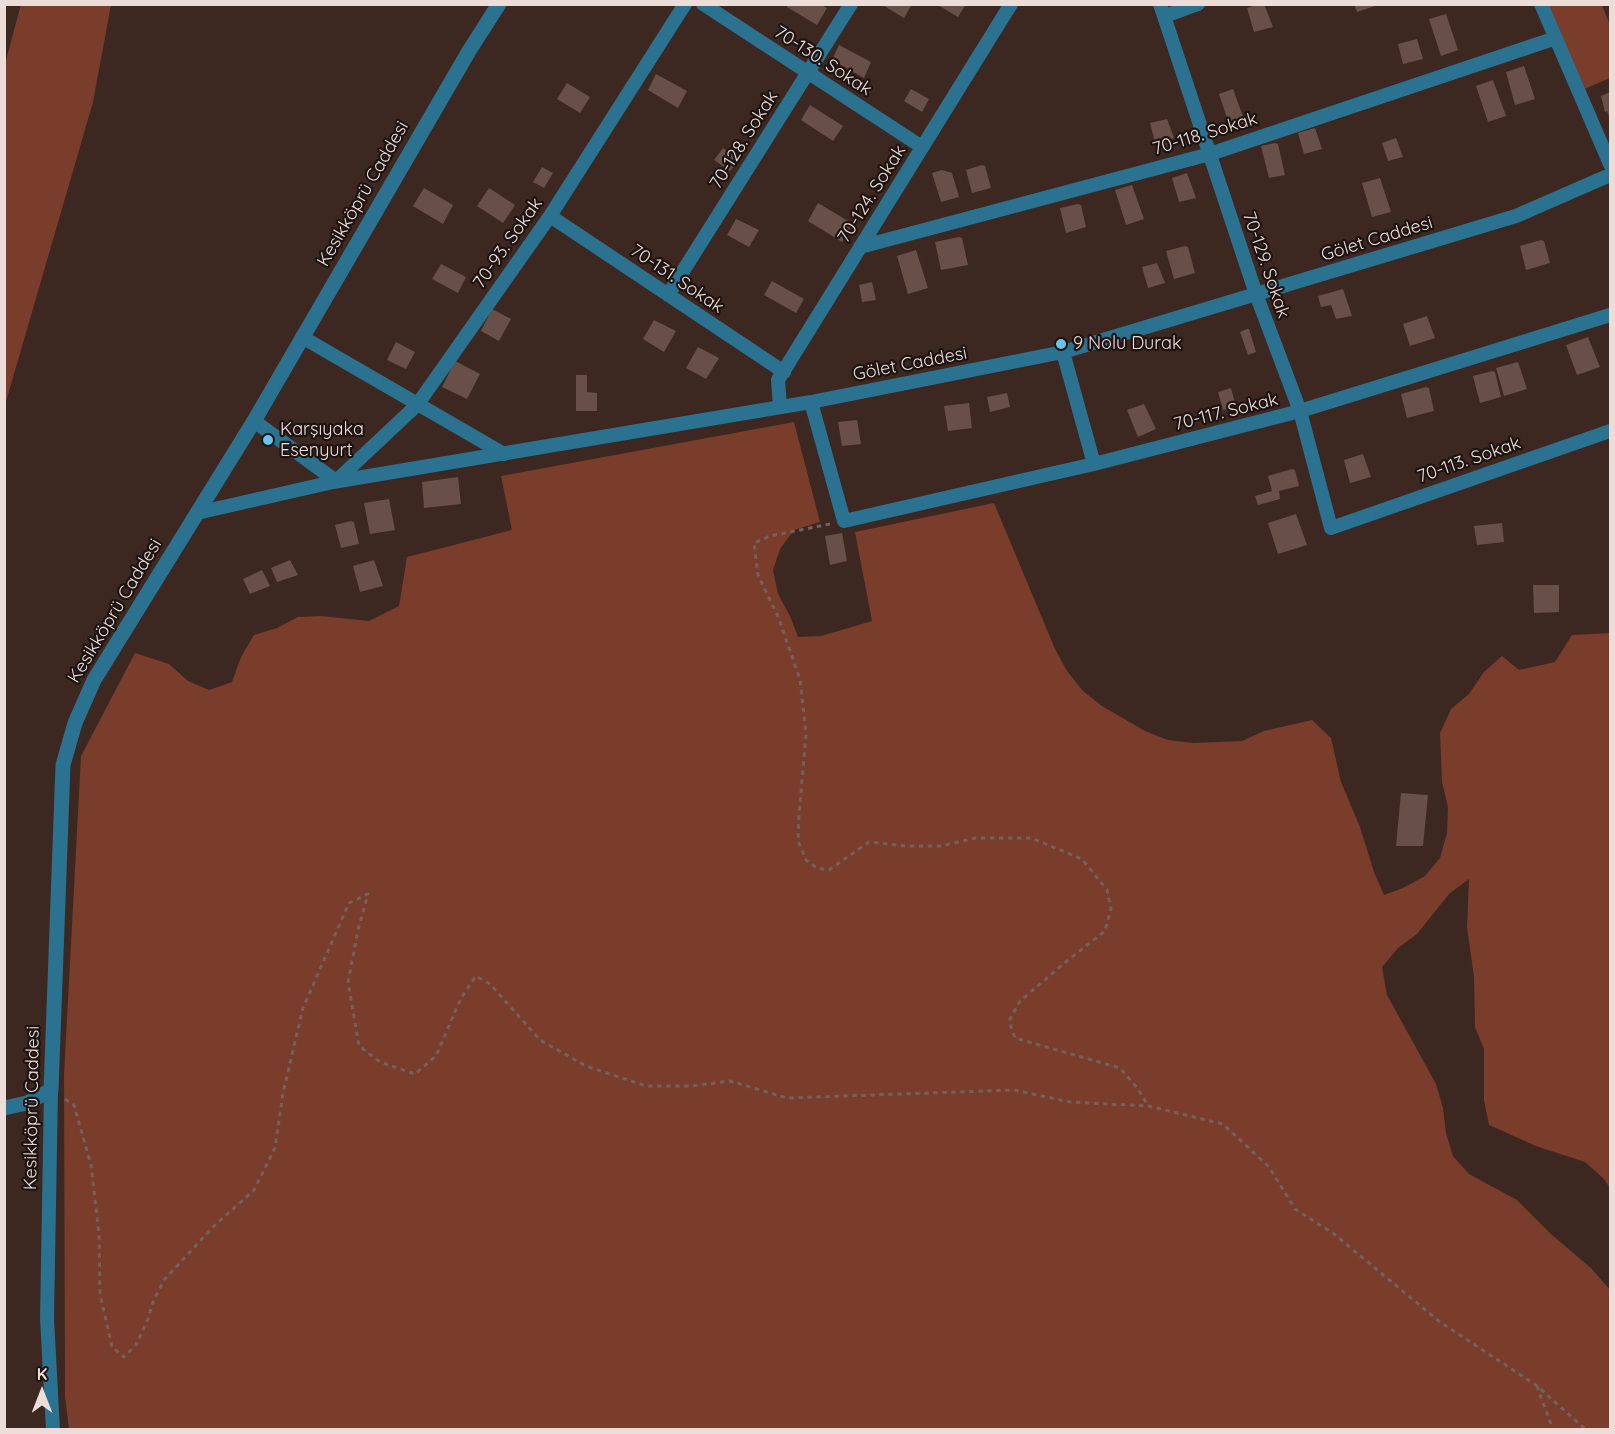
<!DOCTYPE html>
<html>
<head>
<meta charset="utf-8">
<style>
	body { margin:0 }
	#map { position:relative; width:1615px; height:1434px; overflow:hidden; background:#3d2721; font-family:Quicksand,sans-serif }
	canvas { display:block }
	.frame { position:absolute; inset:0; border:6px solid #ecddd9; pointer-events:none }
	.north { position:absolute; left:12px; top:1362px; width:60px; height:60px; -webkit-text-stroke:4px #1d1310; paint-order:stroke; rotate:0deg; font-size:16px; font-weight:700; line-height:24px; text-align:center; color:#ecddd9 }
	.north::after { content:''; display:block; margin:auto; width:21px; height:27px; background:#ecddd9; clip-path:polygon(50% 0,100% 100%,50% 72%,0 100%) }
</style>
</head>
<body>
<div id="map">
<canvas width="1615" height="1434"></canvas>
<div class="frame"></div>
<div class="north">K</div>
</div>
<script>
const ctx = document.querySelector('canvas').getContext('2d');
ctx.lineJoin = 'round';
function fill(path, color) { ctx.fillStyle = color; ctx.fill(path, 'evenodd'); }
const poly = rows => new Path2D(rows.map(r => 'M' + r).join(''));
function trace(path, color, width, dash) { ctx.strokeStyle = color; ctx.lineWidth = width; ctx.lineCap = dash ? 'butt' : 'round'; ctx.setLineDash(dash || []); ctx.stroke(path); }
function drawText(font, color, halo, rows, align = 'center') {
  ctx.font = font + ' Quicksand,sans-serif'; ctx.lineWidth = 4.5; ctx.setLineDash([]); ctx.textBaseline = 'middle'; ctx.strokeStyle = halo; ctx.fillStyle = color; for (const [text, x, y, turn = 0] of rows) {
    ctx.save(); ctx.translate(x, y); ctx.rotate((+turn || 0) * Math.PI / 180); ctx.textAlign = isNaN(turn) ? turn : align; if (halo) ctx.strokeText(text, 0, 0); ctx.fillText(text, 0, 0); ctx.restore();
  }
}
fill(poly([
	[21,4,111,5,93,102,5,405,4,68],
	[1547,5,1602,5,1610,25,1610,78,1582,90],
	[794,422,820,522,794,530,780,549,773,570,778,594,790,616,798,637,821,636,872,621,855,532,994,503,1055,649,1067,671,1083,691,1102,706,1145,731,1168,740,1193,743,1242,741,1264,731,1312,720,1331,738,1341,782,1360,827,1374,872,1384,895,1403,888,1425,876,1440,858,1447,833,1448,807,1442,782,1440,733,1451,709,1469,694,1484,672,1502,656,1519,670,1555,662,1572,635,1610,633,1610,1188,1603,1178,1585,1162,1536,1146,1489,1125,1484,1100,1484,1049,1475,1027,1474,977,1467,927,1469,879,1449,894,1417,934,1398,948,1382,967,1387,995,1436,1084,1443,1108,1446,1133,1453,1156,1469,1174,1517,1200,1552,1235,1591,1268,1610,1290,1610,1429,69,1429,65,1396,64,1075,81,756,135,653,169,664,188,681,209,690,232,682,241,657,254,635,277,628,298,617,321,616,369,621,399,606,407,557,512,530,501,476]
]), '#7a3c2b');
fill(poly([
	[788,4,820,4,827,8,817,25,787,7],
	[881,4,912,4,904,18],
	[936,4,966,4,958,17],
	[1259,4,1264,4,1273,27,1254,32,1247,8],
	[1354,4,1378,4,1378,5,1357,12],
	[1446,14,1458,50,1441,56,1429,19],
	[1417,39,1423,59,1403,64,1398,44],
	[839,45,871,62,864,78,832,60],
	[1524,66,1535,99,1515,105,1506,72],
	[656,74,687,91,678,108,648,90],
	[1493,80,1506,116,1488,122,1476,86],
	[567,83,590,97,580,113,557,99],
	[911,89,929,99,922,112,904,101],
	[1233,89,1245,122,1230,127,1219,94],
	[1610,92,1610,119,1607,111,1605,112,1601,96],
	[810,105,843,126,833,141,801,120],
	[1167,119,1174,138,1166,141,1167,148,1157,150,1150,123],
	[1315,128,1322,149,1304,154,1298,133],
	[1396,138,1403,157,1388,161,1382,143],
	[1275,143,1278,144,1285,175,1269,178,1261,146],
	[723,148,739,159,730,171,714,160],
	[982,165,985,166,991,188,972,193,966,170],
	[542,167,553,173,544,188,533,182],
	[942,170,952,173,959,197,941,202,932,173],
	[1187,173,1196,198,1179,202,1172,178],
	[1380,178,1391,212,1372,217,1362,183],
	[1132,185,1144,219,1126,225,1115,190],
	[424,188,453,205,443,224,413,206],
	[489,188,515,205,503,223,477,206],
	[818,203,853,224,842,242,808,221],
	[1078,204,1081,205,1086,227,1066,233,1060,208],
	[736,219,759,230,749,247,727,235],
	[959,237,962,238,968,265,941,270,935,242],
	[1541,240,1544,241,1550,263,1526,270,1520,246],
	[1185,246,1188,247,1195,273,1174,279,1166,251],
	[916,250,928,288,908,294,897,256],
	[1157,263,1165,283,1148,288,1142,267],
	[441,264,466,277,458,293,432,279],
	[772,281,804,299,796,313,764,295],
	[872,282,876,300,862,302,859,285],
	[1343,289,1352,316,1336,319,1331,305,1321,307,1318,296],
	[492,309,511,319,499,341,481,331],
	[1427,316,1435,338,1410,346,1403,324],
	[654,320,676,331,664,352,643,339],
	[1247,329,1249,329,1256,352,1248,355,1240,332],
	[1588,337,1600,367,1577,375,1566,345],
	[396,342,415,352,406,369,387,360],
	[698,347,719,358,706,379,686,368],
	[455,361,480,374,467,399,442,387],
	[1518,362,1527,389,1504,396,1496,368],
	[1492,371,1495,372,1501,397,1480,403,1473,376],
	[576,375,587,375,587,392,597,393,597,411,576,411],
	[1426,387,1429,388,1434,411,1407,418,1401,394],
	[1231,388,1236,407,1223,410,1218,392],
	[1007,393,1010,407,990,412,987,397],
	[969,403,972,428,948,431,944,406],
	[1144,404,1156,429,1138,437,1127,410],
	[857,420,861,444,842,446,838,422],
	[1363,454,1371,477,1350,483,1344,460],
	[1292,469,1295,470,1299,486,1279,491,1280,499,1258,505,1255,496,1272,491,1268,476],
	[458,477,461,504,424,508,422,482],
	[389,499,395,530,370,534,364,503],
	[1296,514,1307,545,1278,554,1268,523],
	[351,521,354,522,359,544,341,548,335,525],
	[1502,523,1504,542,1477,545,1474,526],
	[842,533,847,561,830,565,825,536],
	[290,560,298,575,277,582,271,568],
	[374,560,383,586,360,592,353,566],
	[262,570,270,586,250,594,243,579],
	[1533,585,1559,585,1559,612,1534,613],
	[1401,793,1428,795,1423,846,1396,846]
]), '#685049');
trace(poly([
	[830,524,770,536,754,543,758,575,779,619,800,680,806,734,799,815,798,841,806,860,817,868,829,870,869,842,906,846,940,846,976,838,1031,838,1082,859,1107,890,1111,909,1105,931,1067,961,1020,1001,1009,1021,1015,1038,1120,1068,1138,1089,1148,1106],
	[65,1099,74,1105,91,1165,99,1235,100,1294,112,1347,124,1357,136,1345,148,1319,153,1302,164,1280,214,1226,254,1190,275,1148,283,1093,303,1008,349,903,368,894,358,930,348,982,359,1046,380,1062,415,1074,436,1056,461,998,476,976,490,984,540,1040,586,1066,646,1086,691,1086,730,1081,787,1098,1014,1090,1070,1102,1148,1106,1223,1124,1269,1167,1295,1209,1334,1234,1440,1322,1536,1385,1586,1430],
	[1537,1386,1553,1430]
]), '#75615c', 3, [4.5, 4.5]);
trace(poly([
	[703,4,922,147],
	[1160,4,1256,294,1300,411,1331,528,1610,431],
	[1541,4,1610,164],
	[1165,16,1198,4],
	[550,216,784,372],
	[860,247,1210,154,1556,38],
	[668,295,851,4],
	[302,337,504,454],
	[1063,352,1094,464],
	[811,402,844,521,1094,464,1300,411,1610,315],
	[780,407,778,380,1011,4],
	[254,421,336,481,417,405,550,216,685,4],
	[197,513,333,482,811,402,1063,352,1516,216,1610,175],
	[51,1090,47,1318,53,1430]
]), '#2a7290', 14);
trace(poly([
	[4,1108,27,1103,51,1090,63,765,75,723,94,680,254,421,469,51,499,4]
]), '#2a7290', 15);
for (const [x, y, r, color] of [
	[1061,344,6,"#66c4ef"],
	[268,440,6,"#66c4ef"]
]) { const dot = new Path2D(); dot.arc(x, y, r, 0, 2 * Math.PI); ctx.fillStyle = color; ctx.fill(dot); trace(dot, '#1d1310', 2); }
drawText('18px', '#ecddd9', '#1d1310', [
	["70-130. Sokak",823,61,33],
	["70-118. Sokak",1205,134,-17],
	["70-128. Sokak",744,140,-58],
	["Kesikköprü Caddesi",363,194,-60],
	["70-124. Sokak",872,194,-58],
	["Gölet Caddesi",1377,239,-17],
	["70-93. Sokak",508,243,-55],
	["70-129. Sokak",1266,265,71],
	["70-131. Sokak",677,279,34],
	["Gölet Caddesi",910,364,-11],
	["70-117. Sokak",1226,412,-14],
	["70-113. Sokak",1469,460,-19],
	["Kesikköprü Caddesi",115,611,-59],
	["Kesikköprü Caddesi",32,1108,-89]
]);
drawText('18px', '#ecddd9', '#1d1310', [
	["9 Nolu Durak",1073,344],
	["Karşıyaka",280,430],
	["Esenyurt",280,451]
], 'left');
</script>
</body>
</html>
